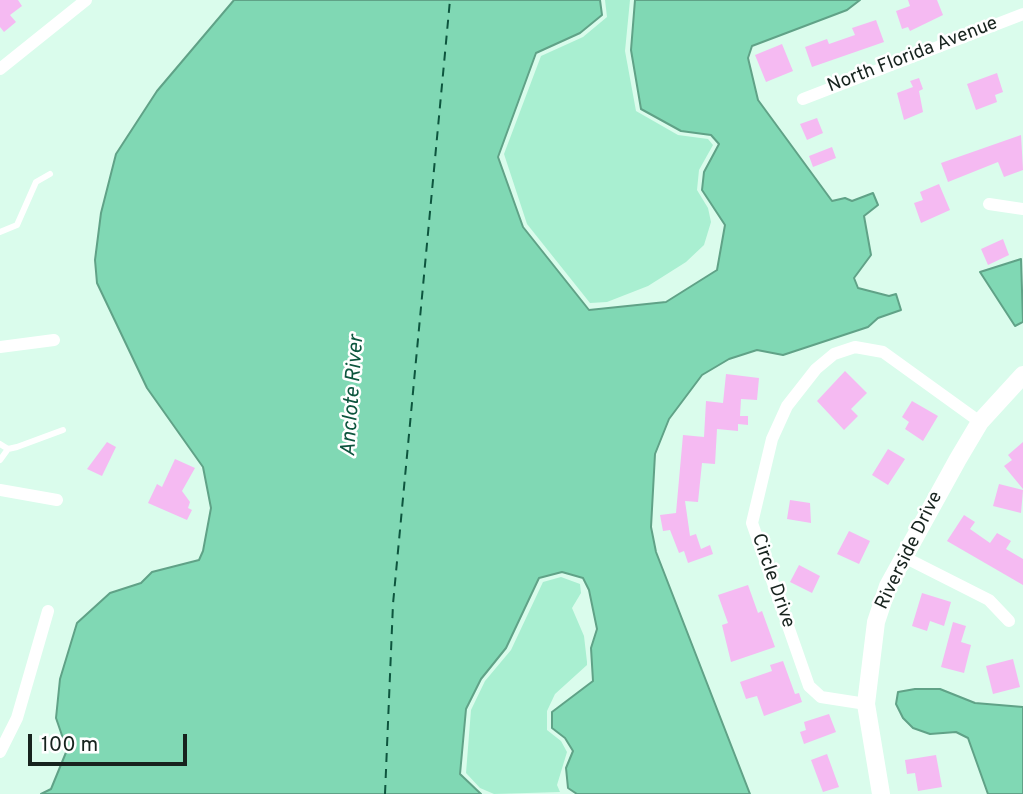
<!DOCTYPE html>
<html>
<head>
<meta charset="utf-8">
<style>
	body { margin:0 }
	#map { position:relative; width:1023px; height:794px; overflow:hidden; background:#dafcec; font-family:Overpass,sans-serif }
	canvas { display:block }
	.scale { position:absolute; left:28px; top:734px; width:159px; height:32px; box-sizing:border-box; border:4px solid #17231e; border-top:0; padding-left:9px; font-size:21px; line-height:24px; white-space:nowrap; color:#17231e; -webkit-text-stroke:5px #fff; paint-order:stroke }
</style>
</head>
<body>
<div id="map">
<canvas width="1023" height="794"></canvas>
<div class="scale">100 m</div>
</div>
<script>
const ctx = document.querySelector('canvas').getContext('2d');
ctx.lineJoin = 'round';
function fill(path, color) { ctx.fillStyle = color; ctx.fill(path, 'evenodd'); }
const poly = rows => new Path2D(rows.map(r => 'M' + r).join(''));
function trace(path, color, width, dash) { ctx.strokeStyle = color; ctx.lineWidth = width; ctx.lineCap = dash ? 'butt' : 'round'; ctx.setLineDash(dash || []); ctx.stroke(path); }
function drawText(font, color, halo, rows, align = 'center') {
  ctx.font = font + ' Overpass,sans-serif'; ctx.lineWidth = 5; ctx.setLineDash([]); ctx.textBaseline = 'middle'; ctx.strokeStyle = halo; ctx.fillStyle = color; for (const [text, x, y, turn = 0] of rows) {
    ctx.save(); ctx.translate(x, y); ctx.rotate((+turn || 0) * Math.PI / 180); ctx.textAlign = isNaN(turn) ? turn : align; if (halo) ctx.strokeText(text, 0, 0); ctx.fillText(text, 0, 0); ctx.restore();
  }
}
fill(poly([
	[605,0,630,0,625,51,636,111,678,135,708,139,713,145,699,170,697,190,708,208,711,222,704,245,686,262,648,286,607,302,590,303,527,224,504,154,541,56,583,37,607,17],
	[561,577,580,584,581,593,572,608,584,636,587,662,587,665,555,694,547,711,547,730,561,741,567,752,557,785,560,792,494,794,480,788,466,773,471,710,485,681,511,650,543,582]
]), '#a9efd1');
const water = poly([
	[234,0,600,0,602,15,580,33,536,53,498,157,523,227,589,310,666,302,717,270,725,225,702,190,704,172,719,144,711,135,681,131,641,109,631,50,635,0,860,0,847,10,752,46,748,58,758,100,832,201,845,198,852,201,873,193,878,205,864,216,871,255,854,278,858,288,889,296,896,294,901,310,878,318,868,327,783,355,757,350,729,359,702,375,669,419,655,454,651,527,656,552,750,794,577,794,568,788,566,768,573,751,565,738,552,728,552,712,593,681,591,648,597,629,589,590,583,578,562,572,539,578,506,648,481,679,466,709,460,774,481,794,41,794,51,789,67,750,56,718,60,679,77,623,110,593,141,583,152,572,199,560,203,551,211,508,203,467,147,388,97,283,95,260,101,213,116,154,157,91,234,0],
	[1021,259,1023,322,1015,326,980,272,1021,259],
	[915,689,940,689,975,703,1023,707,1023,794,988,794,968,738,956,732,930,734,913,728,903,718,896,704,898,692,915,689]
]);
fill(water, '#80d8b4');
trace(water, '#60a287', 2);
trace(poly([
	[385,794,393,604,450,0]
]), '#0d553e', 2, [9, 7]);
fill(poly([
	[0,0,18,0,22,6,10,15,16,22,4,32,0,27],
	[908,0,937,0,943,15,910,31,908,27,902,29,896,11,910,6],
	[876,20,884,42,812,67,805,47,827,39,829,44,855,35,852,28],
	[782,44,793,71,766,82,755,55],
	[997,73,1003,92,995,95,997,102,976,110,967,84],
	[919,78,923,89,919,91,923,112,904,120,897,93,913,87,910,81],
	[817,118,823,133,807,140,800,124],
	[1021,135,1023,170,1004,177,998,162,948,182,941,163],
	[832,147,836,158,813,167,809,156],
	[939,184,950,210,921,223,914,203,923,200,920,192],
	[1003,239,1009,255,988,265,981,249],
	[845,371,867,393,851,409,858,416,844,430,817,401],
	[726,374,759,378,757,400,741,399,740,416,748,416,748,425,738,424,738,431,717,429,715,464,702,463,698,502,685,501,690,536,696,534,701,549,710,545,713,554,688,563,684,551,679,553,670,530,663,531,660,515,676,513,683,435,704,437,706,401,723,403],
	[912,401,938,416,923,441,905,429,909,422,902,417],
	[107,442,116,447,102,476,87,469],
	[1023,442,1023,489,1004,466,1012,460,1008,455],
	[888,449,905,459,888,485,872,475],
	[175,459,195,468,182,491,190,502,188,508,192,510,187,520,148,503,157,484,162,487],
	[999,484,1023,490,1021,513,993,506],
	[790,500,810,503,811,523,787,519],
	[964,515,975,522,970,529,990,543,997,533,1011,541,1006,549,1023,559,1023,585,947,541],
	[849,531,870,541,859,564,837,554],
	[799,565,820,576,812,593,790,582],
	[748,585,758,613,762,611,775,647,731,662,722,625,728,623,718,595],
	[922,593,951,602,944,626,930,621,927,631,912,626],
	[953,622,966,626,961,642,971,645,964,673,941,667],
	[1013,659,1020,687,993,694,986,666],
	[783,661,795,694,799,693,802,702,764,716,757,696,746,699,740,682,772,671,770,665],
	[829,714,836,732,804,744,800,732,806,730,804,722],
	[827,754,839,787,823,792,811,760],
	[936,755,942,787,918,791,915,773,907,774,905,760]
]), '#f5baf2');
trace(poly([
	[0,232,17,225,36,182,50,174],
	[0,444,8,449,17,447,63,430],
	[0,460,8,449]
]), '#fff', 6);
trace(poly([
	[0,69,86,0],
	[803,99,1023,14],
	[989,204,1023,209],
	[0,347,54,340],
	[0,490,57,500],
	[904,557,989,600,1009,621],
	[866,704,821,697,809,686,752,523,772,439,787,406,816,369,834,354,855,347,883,352,980,422],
	[0,752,17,718,48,611]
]), '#fff', 12);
trace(poly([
	[881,794,866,704,876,622,888,586,958,459,980,422,1023,375]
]), '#fff', 18);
drawText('19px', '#17231e', '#fff', [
	["North Florida Avenue",913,56,-21],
	["Riverside Drive",910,551,-64],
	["Circle Drive",772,581,71]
]);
drawText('italic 21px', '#0d553e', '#fff', [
	["Anclote River",354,396,-86]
]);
</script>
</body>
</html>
